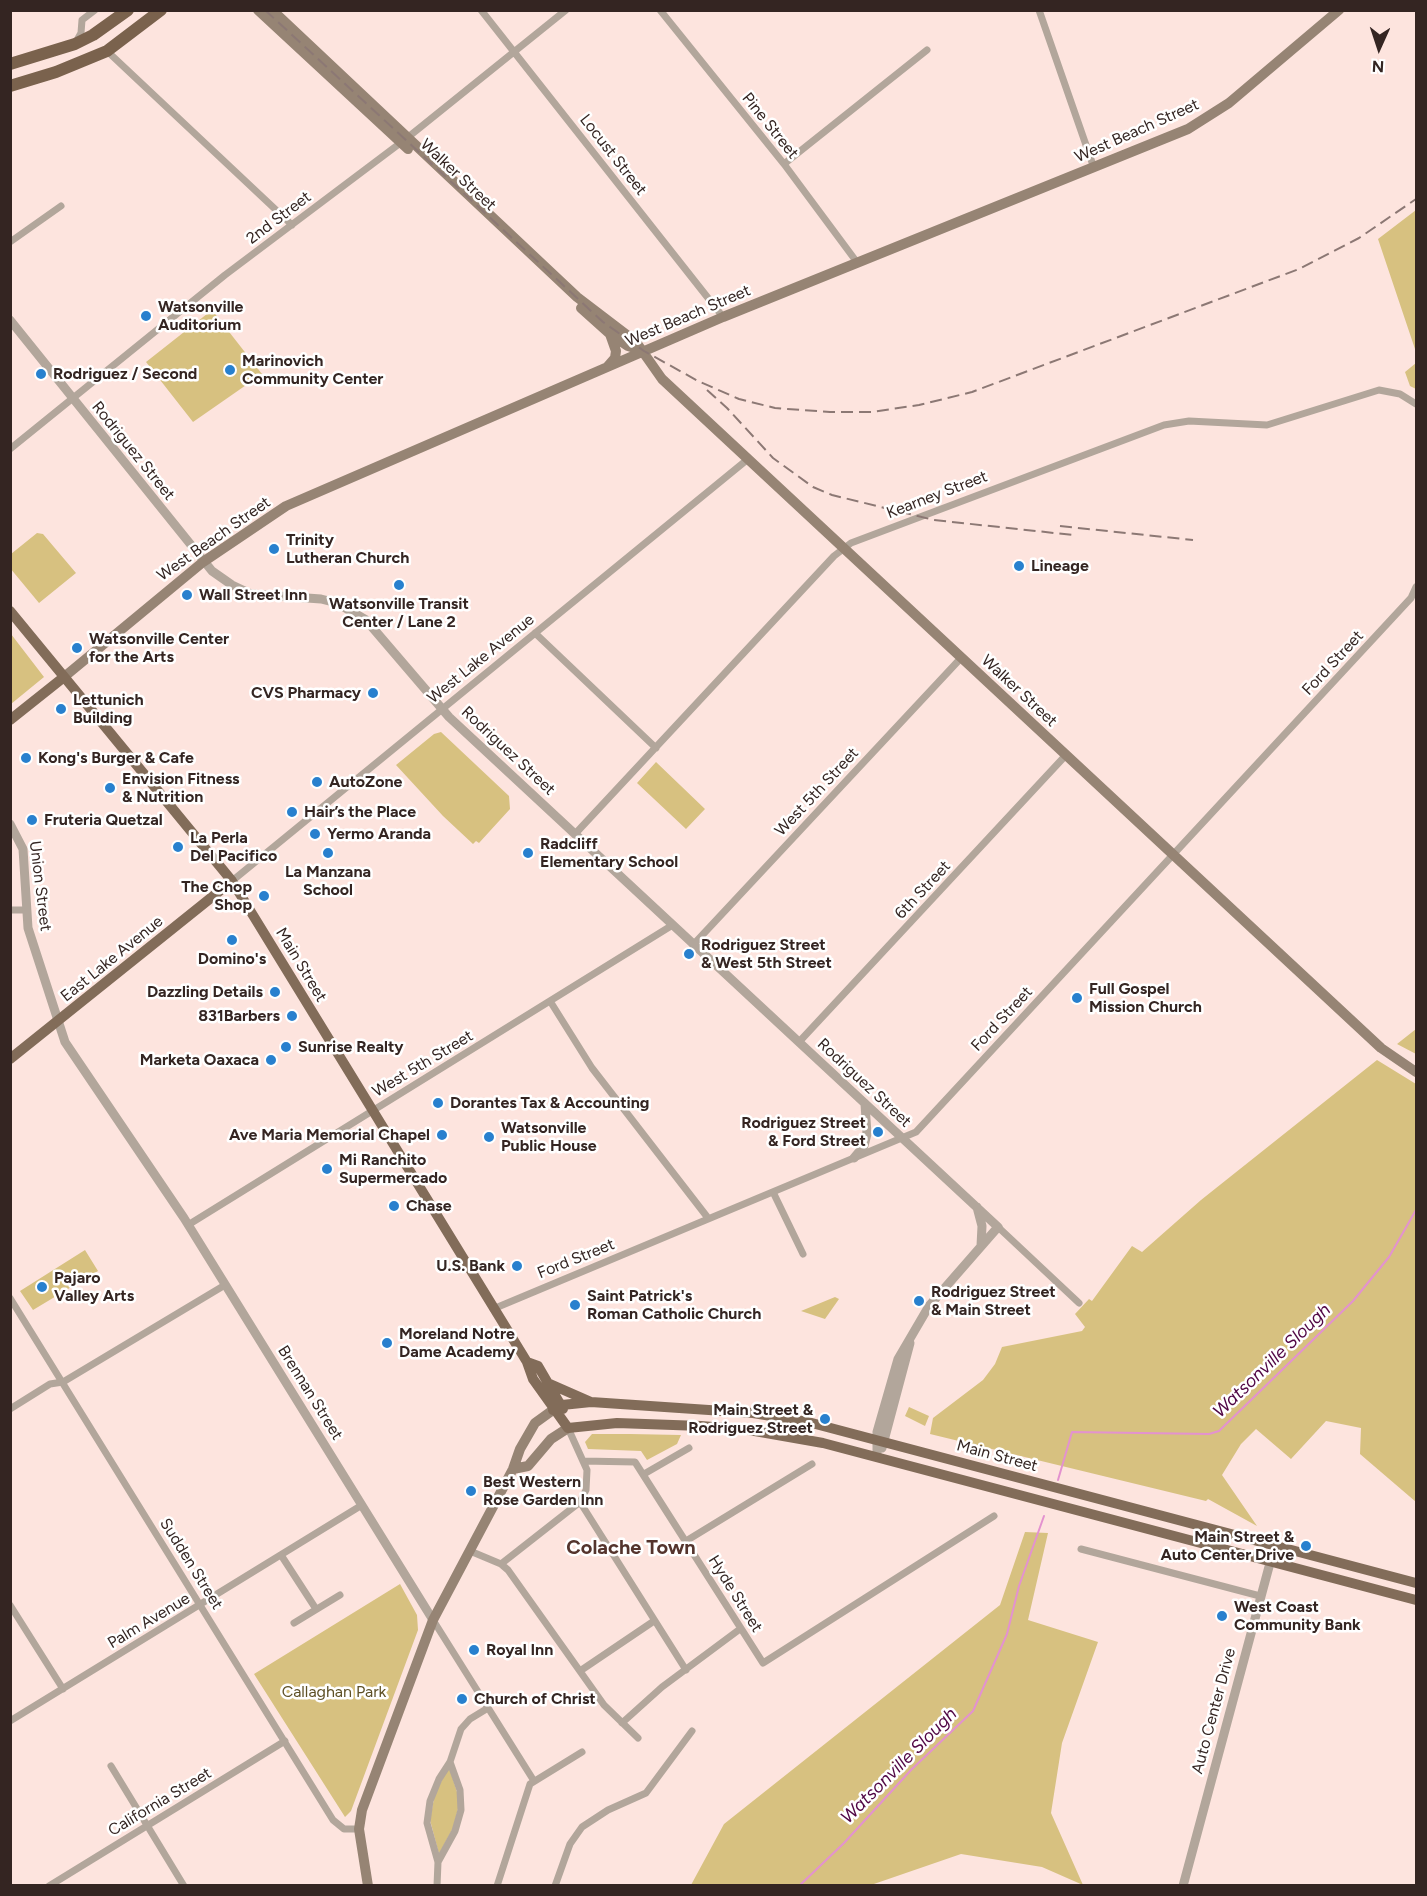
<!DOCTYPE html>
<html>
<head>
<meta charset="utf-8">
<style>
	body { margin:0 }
	#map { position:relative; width:1427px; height:1896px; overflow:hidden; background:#fde4de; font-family:Figtree,sans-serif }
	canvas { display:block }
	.frame { position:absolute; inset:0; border:12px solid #342522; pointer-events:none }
	.north { position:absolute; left:1349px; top:18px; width:60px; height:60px; -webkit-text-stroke:4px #fff; paint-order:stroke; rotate:183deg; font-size:16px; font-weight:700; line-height:24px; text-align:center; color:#342522 }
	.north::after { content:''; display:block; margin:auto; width:21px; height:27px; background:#342522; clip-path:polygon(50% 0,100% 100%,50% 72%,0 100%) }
</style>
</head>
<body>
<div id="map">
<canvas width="1427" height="1896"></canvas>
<div class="frame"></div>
<div class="north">N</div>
</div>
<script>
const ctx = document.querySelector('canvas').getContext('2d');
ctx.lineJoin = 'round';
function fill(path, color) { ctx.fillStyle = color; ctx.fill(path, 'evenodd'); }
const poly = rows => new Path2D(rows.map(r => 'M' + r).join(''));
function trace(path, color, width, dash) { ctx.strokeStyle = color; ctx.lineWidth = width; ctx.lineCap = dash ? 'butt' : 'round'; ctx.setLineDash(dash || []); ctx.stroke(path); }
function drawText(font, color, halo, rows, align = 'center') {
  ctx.font = font + ' Figtree,sans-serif'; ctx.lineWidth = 5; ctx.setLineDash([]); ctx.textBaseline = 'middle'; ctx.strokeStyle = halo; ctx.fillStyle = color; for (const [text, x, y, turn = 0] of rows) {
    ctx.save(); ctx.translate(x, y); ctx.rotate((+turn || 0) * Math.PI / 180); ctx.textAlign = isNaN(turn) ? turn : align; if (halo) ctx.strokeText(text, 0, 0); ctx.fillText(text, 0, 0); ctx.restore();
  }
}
fill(poly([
	[1416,210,1416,352,1378,239],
	[212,310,262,374,193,422,146,362],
	[1416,363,1416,389,1410,386,1405,372],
	[37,533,43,534,76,573,39,603,10,568,11,554],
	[11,634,44,677,11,704,10,704],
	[441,732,509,796,510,809,479,843,476,841,473,844,443,816,396,765,434,734],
	[656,762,705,809,686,829,637,783],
	[1416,1029,1416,1054,1397,1044],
	[1377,1060,1416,1084,1416,1502,1360,1454,1361,1428,1326,1421,1291,1459,1256,1429,1241,1444,1222,1475,1257,1526,1208,1499,1206,1501,930,1434,933,1418,983,1380,995,1364,1002,1347,1082,1331,1085,1327,1075,1314,1089,1299,1092,1301,1132,1246,1142,1252,1201,1200],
	[85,1250,98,1271,33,1310,20,1291],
	[835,1297,839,1299,825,1319,801,1311],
	[909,1407,929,1416,925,1426,905,1416],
	[592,1434,630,1434,681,1435,677,1444,647,1460,641,1451,588,1449,585,1442],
	[1025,1532,1048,1533,1028,1620,1098,1642,1062,1743,1051,1813,1083,1885,1042,1867,961,1854,871,1885,691,1885,724,1824,1000,1605],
	[400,1584,417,1615,418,1630,351,1811,345,1817,254,1674],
	[449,1767,458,1795,458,1809,453,1828,439,1854,430,1820,435,1793]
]), '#d7c180');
trace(poly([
	[1058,1480,1072,1432,1209,1434,1219,1431,1353,1301,1389,1257,1416,1210],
	[799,1886,844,1843,911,1770,973,1711,1007,1634,1019,1586,1044,1516]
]), '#e392cf', 2);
trace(poly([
	[481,10,723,317],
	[660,10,784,164,856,261],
	[1039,10,1094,168],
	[76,42,81,33,82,20,95,10],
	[107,51,292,225],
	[784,164,927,50],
	[10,242,61,206],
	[10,449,225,275,407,138,566,10],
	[535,633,656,748],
	[575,834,834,556,851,543,1164,425,1189,421,1267,425,1379,390,1400,394,1416,404],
	[232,881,748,459],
	[10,910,25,910],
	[693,945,961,658],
	[550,1001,592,1068,708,1218],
	[799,1042,1066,755],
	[773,1192,803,1254],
	[188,1225,671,926],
	[998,1227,1079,1303],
	[10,1298,333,1820,344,1829,359,1829],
	[493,1309,916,1132,1411,598,1416,587],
	[10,1409,50,1384,63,1382,225,1285],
	[568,1428,587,1470,586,1490,580,1502,686,1670],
	[583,1461,635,1462,763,1663,994,1516],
	[644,1474,689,1448],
	[686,1541,812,1464],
	[1081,1549,1260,1596],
	[470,1551,501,1564,508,1570,604,1705,638,1738],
	[281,1555,316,1609],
	[501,1564,580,1502],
	[10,1605,63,1689],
	[433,1620,534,1781],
	[294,1623,340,1595],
	[580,1671,654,1621],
	[10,1721,362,1505],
	[622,1723,662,1687,740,1629],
	[111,1766,184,1886],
	[438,1862,455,1831,461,1810,460,1790,450,1762],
	[49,1886,285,1741],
	[437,1886,438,1862,427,1823,430,1801,439,1779,450,1762,461,1729,470,1719,488,1708],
	[497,1886,530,1784,582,1752],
	[555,1886,570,1844,582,1827,608,1810,646,1793,692,1731]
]), '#b2a69b', 7);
trace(poly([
	[10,320,212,571,232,585,251,594,321,599,337,603,366,620,449,717,998,1227,929,1306,898,1359,877,1432,877,1457],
	[10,824,23,849,28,928,65,1042,184,1218,433,1620],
	[854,1158,864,1146,867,1134,865,1104],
	[977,1207,982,1226,981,1246],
	[882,1448,910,1343],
	[1183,1886,1270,1563]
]), '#b2a69b', 9);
trace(poly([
	[258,10,408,149],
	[272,10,577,297,636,342,662,379,1381,1048,1416,1072],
	[581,308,610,334,628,346,644,351],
	[608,366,615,358,616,351,610,334],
	[64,677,203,562,286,506,723,317,1188,129,1229,103,1339,10],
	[513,1469,528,1466,551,1439,568,1428],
	[368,1886,359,1829,362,1810,433,1620,513,1469,520,1449,535,1423,553,1410]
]), '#968474', 10);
trace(poly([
	[10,611,232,881,527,1362,533,1379,568,1428],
	[10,720,64,677],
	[10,1059,232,881],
	[527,1362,538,1366,563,1409],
	[550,1384,591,1402],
	[553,1410,562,1405,591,1402,753,1413,808,1422,1416,1583],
	[568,1428,617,1423,701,1426,749,1430,823,1443,1416,1600]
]), '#826c59', 10);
trace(poly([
	[10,64,75,44,93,35,128,10],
	[10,86,56,72,107,51,161,10]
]), '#7a624d', 12);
trace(poly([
	[265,10,603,322,644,351,698,381,739,399,775,408,830,412,871,412,919,405,972,392,1299,269,1359,238,1416,199],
	[707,390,727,408,773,458,813,487,832,495,934,520,1073,535],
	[1060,526,1193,540]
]), '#8c7874', 2, [12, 6]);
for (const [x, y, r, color] of [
	[146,316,6,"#2880ce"],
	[230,370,6,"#2880ce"],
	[41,374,6,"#2880ce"],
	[274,549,6,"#2880ce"],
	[1019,566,6,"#2880ce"],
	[399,585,6,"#2880ce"],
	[187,595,6,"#2880ce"],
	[77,648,6,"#2880ce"],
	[373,693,6,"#2880ce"],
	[61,709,6,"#2880ce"],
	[26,758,6,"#2880ce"],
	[317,782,6,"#2880ce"],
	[110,788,6,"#2880ce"],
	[292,812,6,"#2880ce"],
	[32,820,6,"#2880ce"],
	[315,834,6,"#2880ce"],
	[178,847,6,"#2880ce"],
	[328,853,6,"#2880ce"],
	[528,853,6,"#2880ce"],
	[264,896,6,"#2880ce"],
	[232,940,6,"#2880ce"],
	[689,954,6,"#2880ce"],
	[275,992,6,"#2880ce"],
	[1077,998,6,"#2880ce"],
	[292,1016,6,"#2880ce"],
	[286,1047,6,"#2880ce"],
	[271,1060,6,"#2880ce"],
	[438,1103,6,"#2880ce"],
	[878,1132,6,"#2880ce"],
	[442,1135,6,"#2880ce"],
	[489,1137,6,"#2880ce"],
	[327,1169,6,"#2880ce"],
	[394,1206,6,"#2880ce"],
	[517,1266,6,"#2880ce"],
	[42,1287,6,"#2880ce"],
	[919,1301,6,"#2880ce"],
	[575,1305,6,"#2880ce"],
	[387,1343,6,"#2880ce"],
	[825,1419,6,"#2880ce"],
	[471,1491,6,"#2880ce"],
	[1306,1546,6,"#2880ce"],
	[1222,1616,6,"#2880ce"],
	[474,1650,6,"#2880ce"],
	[462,1699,6,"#2880ce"]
]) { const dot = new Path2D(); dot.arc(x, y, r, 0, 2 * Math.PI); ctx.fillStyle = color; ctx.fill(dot); trace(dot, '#fff', 2); }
drawText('16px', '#342522', '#fff', [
	["Pine Street",770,126,51],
	["West Beach Street",1137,131,-24],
	["Locust Street",613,155,52],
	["Walker Street",458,175,43],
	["2nd Street",279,218,-37],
	["West Beach Street",688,316,-23],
	["Rodriguez Street",133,451,51],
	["Kearney Street",937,495,-21],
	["West Beach Street",214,539,-35],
	["West Lake Avenue",481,659,-39],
	["Ford Street",1333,663,-47],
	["Walker Street",1019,691,43],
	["Rodriguez Street",508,751,43],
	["West 5th Street",817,792,-47],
	["Union Street",40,886,83],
	["6th Street",923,890,-47],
	["East Lake Avenue",112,959,-39],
	["Main Street",301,965,59],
	["Ford Street",1002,1019,-47],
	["West 5th Street",423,1064,-31],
	["Rodriguez Street",864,1083,43],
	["Ford Street",576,1259,-22],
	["Brennan Street",310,1393,58],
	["Main Street",997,1456,15],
	["Sudden Street",191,1564,58],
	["Hyde Street",735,1594,58],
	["Palm Avenue",149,1621,-31],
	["Auto Center Drive",1214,1711,-75],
	["California Street",160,1802,-31]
]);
drawText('bold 16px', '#342522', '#fff', [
	["Watsonville",158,307],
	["Auditorium",158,325],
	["Marinovich",242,361],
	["Community Center",242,379],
	["Rodriguez / Second",53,374],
	["Trinity",286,540],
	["Lutheran Church",286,558],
	["Lineage",1031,566],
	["Wall Street Inn",199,595],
	["Watsonville Transit",399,604,"center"],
	["Center / Lane 2",399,622,"center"],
	["Watsonville Center",89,639],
	["for the Arts",89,657],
	["CVS Pharmacy",361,693,"right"],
	["Lettunich",73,700],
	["Building",73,718],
	["Kong's Burger & Cafe",38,758],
	["Envision Fitness",122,779],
	["& Nutrition",122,797],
	["AutoZone",329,782],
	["Hair’s the Place",304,812],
	["Fruteria Quetzal",44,820],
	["Yermo Aranda",327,834],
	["La Perla",190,838],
	["Del Pacifico",190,856],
	["Radcliff",540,844],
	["Elementary School",540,862],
	["La Manzana",328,872,"center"],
	["School",328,890,"center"],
	["The Chop",252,887,"right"],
	["Shop",252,905,"right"],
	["Rodriguez Street",701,945],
	["& West 5th Street",701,963],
	["Domino's",232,959,"center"],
	["Full Gospel",1089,989],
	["Mission Church",1089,1007],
	["Dazzling Details",263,992,"right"],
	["831Barbers",280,1016,"right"],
	["Sunrise Realty",298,1047],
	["Marketa Oaxaca",259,1060,"right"],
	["Dorantes Tax & Accounting",450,1103],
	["Rodriguez Street",866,1123,"right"],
	["& Ford Street",866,1141,"right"],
	["Watsonville",501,1128],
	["Public House",501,1146],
	["Ave Maria Memorial Chapel",430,1135,"right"],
	["Mi Ranchito",339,1160],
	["Supermercado",339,1178],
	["Chase",406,1206],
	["U.S. Bank",505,1266,"right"],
	["Pajaro",54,1278],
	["Valley Arts",54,1296],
	["Rodriguez Street",931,1292],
	["& Main Street",931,1310],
	["Saint Patrick's",587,1296],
	["Roman Catholic Church",587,1314],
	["Moreland Notre",399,1334],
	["Dame Academy",399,1352],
	["Main Street &",813,1410,"right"],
	["Rodriguez Street",813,1428,"right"],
	["Best Western",483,1482],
	["Rose Garden Inn",483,1500],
	["Main Street &",1294,1537,"right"],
	["Auto Center Drive",1294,1555,"right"],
	["West Coast",1234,1607],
	["Community Bank",1234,1625],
	["Royal Inn",486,1650],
	["Church of Christ",474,1699]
], 'left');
drawText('16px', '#5e5026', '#fff', [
	["Callaghan Park",334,1692]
]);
drawText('italic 18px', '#500644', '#fff', [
	["Watsonville Slough",1272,1361,-44],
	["Watsonville Slough",899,1766,-45]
]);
drawText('bold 20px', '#54342d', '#fff', [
	["Colache Town",631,1548]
]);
</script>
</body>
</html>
